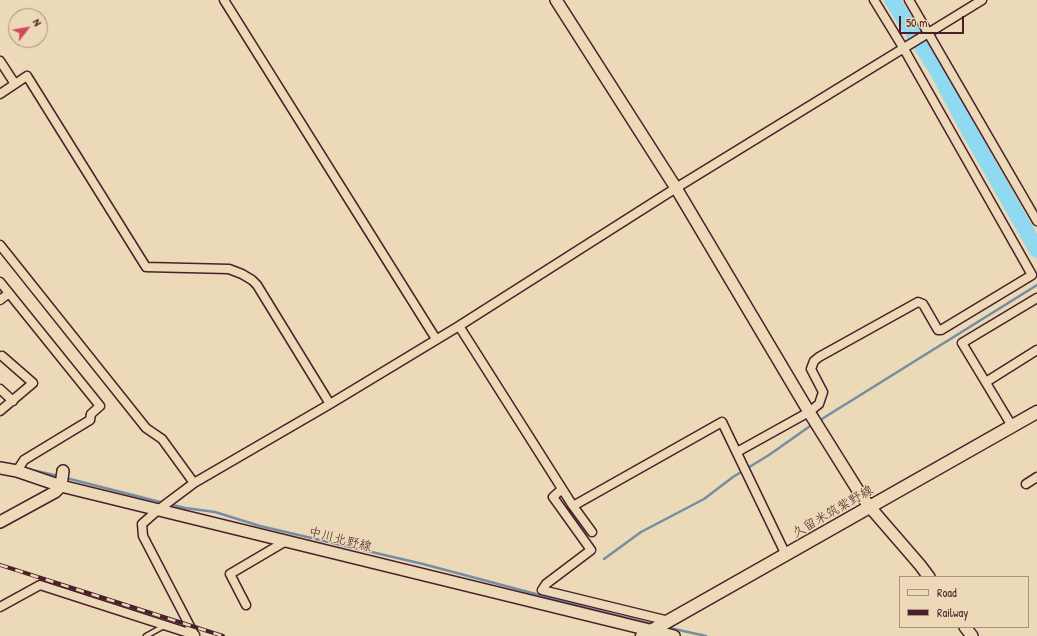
<!DOCTYPE html>
<html>
<head>
<meta charset="utf-8">
<style>
	body { margin:0 }
	#map { position:relative; width:1037px; height:636px; overflow:hidden; background:#ecd9b7; font-family:"Patrick Hand",sans-serif }
	canvas { display:block }
	.legend { position:absolute; left:899px; top:576px; width:130px; height:52px; box-sizing:border-box; background:#ecd9b7; border:1px solid #ab8f7f; margin:0; padding:5px 7px; list-style:none; font-size:12px; color:#4a1f2b }
	.legend li { display:flex; align-items:center; gap:8px; height:20px }
	.legend b { width:20px; border:1px solid #ab8f7f }
	.north { position:absolute; left:8px; top:8px; width:40px; height:40px; box-sizing:border-box; background:#ecd9b7; border:1px solid #ab8f7f; border-radius:50%; rotate:59deg; font-size:11px; font-weight:700; line-height:16px; text-align:center; color:#4a1f2b }
	.north::after { content:''; display:block; margin:auto; width:14px; height:18px; background:#d1495b; clip-path:polygon(50% 0,100% 100%,50% 72%,0 100%) }
	.scale { position:absolute; left:899px; top:16px; width:65px; height:18px; box-sizing:border-box; border:2px solid #4a1f2b; border-top:0; padding-left:5px; font-size:12px; line-height:14px; white-space:nowrap; color:#4a1f2b; -webkit-text-stroke:3px #ecd9b7; paint-order:stroke }
</style>
</head>
<body>
<div id="map">
<canvas width="1037" height="636"></canvas>
<ul class="legend">
<li><b style="height:5px;background:#ecd9b7"></b>Road</li>
<li><b style="height:5px;background:#4a1f2b"></b>Railway</li>
</ul>
<div class="north">N</div>
<div class="scale">50 m</div>
</div>
<script>
const ctx = document.querySelector('canvas').getContext('2d');
ctx.lineJoin = 'round';
const poly = rows => new Path2D(rows.map(r => 'M' + r).join(''));
function trace(path, color, width, dash) { ctx.strokeStyle = color; ctx.lineWidth = width; ctx.lineCap = dash ? 'butt' : 'round'; ctx.setLineDash(dash || []); ctx.stroke(path); }
function drawText(font, color, halo, rows, align = 'center') {
  ctx.font = font + ' "Patrick Hand","Klee One",sans-serif'; ctx.lineWidth = 3; ctx.setLineDash([]); ctx.textBaseline = 'middle'; ctx.strokeStyle = halo; ctx.fillStyle = color; for (const [text, x, y, turn = 0] of rows) {
    ctx.save(); ctx.translate(x, y); ctx.rotate((+turn || 0) * Math.PI / 180); ctx.textAlign = isNaN(turn) ? turn : align; if (halo) ctx.strokeText(text, 0, 0); ctx.fillText(text, 0, 0); ctx.restore();
  }
}
trace(poly([
	[817,422,1037,285],
	[27,469,59,476],
	[66,478,164,503],
	[169,504,185,508,215,512,260,526,423,564,611,614,655,625],
	[604,559,641,532,704,499,733,477,769,455,813,424],
	[665,627,706,636]
]), '#748fa2', 2.5);
trace(poly([
	[892,0,937,70,967,127,1037,250]
]), '#90daf1', 16);
const lane = poly([
	[146,636,164,626]
]);
const street = poly([
	[224,0,436,339],
	[909,0,1037,221],
	[0,61,15,84],
	[0,94,27,76,146,267,229,269,242,274,252,280,257,285,330,404],
	[0,245,146,428,162,439,194,483],
	[0,282,100,406,91,414,90,420,24,460,17,471],
	[0,300,9,293],
	[459,326,573,506,592,532],
	[986,382,1037,350],
	[0,389,13,401],
	[0,411,33,383,2,356],
	[1012,426,962,343,1037,298],
	[737,452,809,412,819,404,823,392,811,369,814,361,819,357,918,302,923,304,938,330,941,330,1032,275,904,49,874,0],
	[1026,484,1037,477],
	[562,489,553,497,591,550,546,584,542,590,669,621],
	[573,506,722,422,786,555],
	[246,605,230,574,286,541],
	[0,607,40,585,195,635],
	[195,636,143,536,142,524,158,510,194,483,330,404,459,326,676,188,982,0]
]);
const secondary = poly([
	[556,0,676,188,809,412,859,492,869,506,920,565,929,577],
	[0,468,17,471,61,486,674,636],
	[0,522,55,492,61,486,63,471],
	[965,627,972,636]
]);
const primary = poly([
	[642,636,1037,412]
]);
trace(lane, '#4a1f2b', 7);
trace(street, '#4a1f2b', 11);
trace(secondary, '#4a1f2b', 14);
trace(primary, '#4a1f2b', 15);
trace(lane, '#ecd9b7', 4);
trace(street, '#ecd9b7', 8);
trace(secondary, '#ecd9b7', 11);
trace(primary, '#ecd9b7', 12);
const rail = poly([
	[0,565,223,636]
]);
trace(rail, '#4a1f2b', 4);
trace(rail, '#ecd9b7', 2.5, [8]);
drawText('13px', '#4a1f2b', '#ecd9b7', [
	["久留米筑紫野線",833,512,-30],
	["中川北野線",340,540,14]
]);
</script>
</body>
</html>
